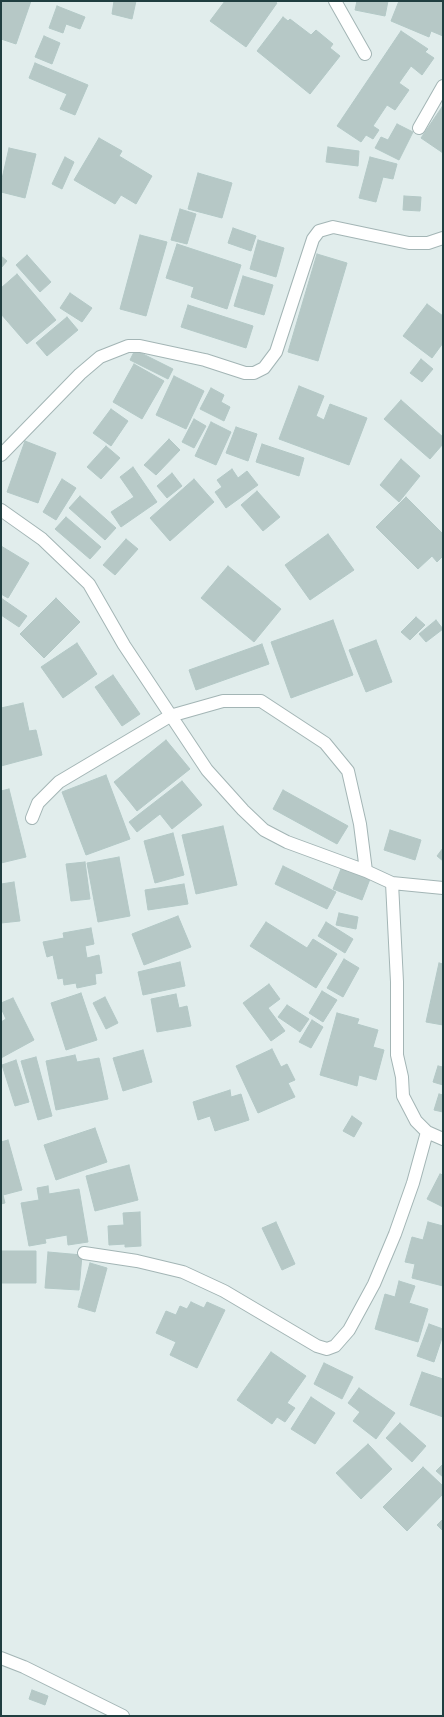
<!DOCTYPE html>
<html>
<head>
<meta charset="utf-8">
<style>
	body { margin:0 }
	#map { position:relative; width:444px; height:1717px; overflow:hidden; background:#e1edec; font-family:"Work Sans",sans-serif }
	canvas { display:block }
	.frame { position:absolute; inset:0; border:2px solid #203e40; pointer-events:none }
</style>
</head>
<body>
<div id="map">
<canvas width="444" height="1717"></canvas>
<div class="frame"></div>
</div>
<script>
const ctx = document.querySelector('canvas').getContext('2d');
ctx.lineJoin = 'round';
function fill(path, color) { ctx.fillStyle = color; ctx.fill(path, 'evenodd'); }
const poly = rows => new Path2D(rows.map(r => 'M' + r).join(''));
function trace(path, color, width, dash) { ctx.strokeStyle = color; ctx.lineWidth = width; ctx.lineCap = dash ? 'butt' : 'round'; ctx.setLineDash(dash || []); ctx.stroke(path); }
const building = poly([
	[1,1,31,1,16,44,1,39,1,1],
	[114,1,136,1,132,19,112,14,114,1],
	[225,1,274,1,277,3,246,47,210,21,225,1],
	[357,1,388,1,385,16,355,10,357,1],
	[399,1,443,1,443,36,431,31,429,37,391,21,399,1],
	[57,6,85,17,80,29,66,24,63,33,49,28,57,6],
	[283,17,288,21,290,19,311,35,316,30,333,44,330,48,340,56,310,94,257,51,283,17],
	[401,31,428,49,425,52,434,58,422,75,411,66,399,83,409,90,395,110,387,105,373,126,379,130,373,139,366,135,361,142,337,126,401,31],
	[44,36,60,43,52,64,35,57,44,36],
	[35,63,88,85,75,115,60,109,67,94,29,78,35,63],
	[442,107,443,108,443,153,421,138,442,107],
	[397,124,413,132,399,160,375,148,381,137,388,140,397,124],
	[99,138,122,151,119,156,152,176,136,204,121,195,115,204,74,180,99,138],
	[328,147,359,151,358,166,326,162,328,147],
	[9,148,36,154,25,198,1,192,1,183,9,148],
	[65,157,74,162,62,189,52,184,65,157],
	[370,157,397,164,393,179,383,177,376,202,359,198,370,157],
	[198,173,232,183,222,218,188,209,198,173],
	[404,196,421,197,420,211,403,210,404,196],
	[180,209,196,214,187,244,171,240,180,209],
	[233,228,256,236,251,251,228,243,233,228],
	[140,235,167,242,146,316,120,309,140,235],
	[258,240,284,248,276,277,250,269,258,240],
	[177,244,241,265,227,309,191,297,194,287,166,278,177,244],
	[317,254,347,263,318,361,288,352,317,254],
	[27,255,51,282,40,292,16,265,27,255],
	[1,256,7,261,1,268,1,256],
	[17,274,56,320,27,344,1,314,1,288,17,274],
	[243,276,273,285,264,315,234,306,243,276],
	[70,293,92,308,82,322,60,308,70,293],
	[427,304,443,316,443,343,432,358,403,336,427,304],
	[188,305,253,326,246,348,181,327,188,305],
	[67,317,78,330,47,356,36,343,67,317],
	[135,350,173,369,168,379,130,360,135,350],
	[421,359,433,369,422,382,410,373,421,359],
	[134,364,164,381,142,419,113,402,134,364],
	[174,376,204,391,186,429,156,415,174,376],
	[299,386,324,396,316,416,324,420,330,404,367,418,349,465,279,439,299,386],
	[211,388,224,395,221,402,230,407,224,421,200,409,211,388],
	[401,400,443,437,443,444,430,459,384,419,401,400],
	[111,409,128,421,111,446,93,433,111,409],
	[194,419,206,426,194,448,182,442,194,419],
	[211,422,231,432,216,465,195,456,211,422],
	[236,427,257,434,248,461,226,453,236,427],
	[169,439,180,450,156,475,144,465,169,439],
	[25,441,56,453,38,503,7,492,25,441],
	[262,444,304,458,299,476,256,462,262,444],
	[106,446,120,458,101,479,87,467,106,446],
	[401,459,420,476,399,502,380,485,401,459],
	[133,467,157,502,121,527,111,512,134,497,120,477,133,467],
	[232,469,238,478,247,471,258,485,226,508,215,492,222,487,217,480,232,469],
	[172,473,182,486,167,498,157,486,172,473],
	[62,479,76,488,56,520,43,512,62,479],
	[194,479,214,502,170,541,150,518,194,479],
	[257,491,280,517,263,531,241,505,257,491],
	[80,496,116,528,105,540,69,508,80,496],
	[406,497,443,534,443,556,437,562,432,556,418,569,376,527,406,497],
	[66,517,101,547,90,559,55,529,66,517],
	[328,534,354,570,310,600,285,565,328,534],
	[126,539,138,549,115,575,103,565,126,539],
	[1,546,29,563,8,598,1,594,1,546],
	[228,566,281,609,254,642,201,598,228,566],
	[1,598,27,616,19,627,1,615,1,598],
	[56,598,80,622,44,658,20,634,56,598],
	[416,617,425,625,410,640,401,632,416,617],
	[333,620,353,675,291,698,271,642,333,620],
	[436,620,443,629,426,642,419,634,436,620],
	[376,640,392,682,366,692,349,650,376,640],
	[77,643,97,674,63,698,41,667,77,643],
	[262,644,269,664,196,690,189,670,262,644],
	[113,675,140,714,122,726,95,687,113,675],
	[23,703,29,731,36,730,42,755,1,766,1,708,23,703],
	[166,740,190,769,137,811,114,782,166,740],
	[106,775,130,839,86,855,62,792,106,775],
	[182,781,202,805,172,829,160,814,137,832,129,822,182,781],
	[9,789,26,857,1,863,1,791,9,789],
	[283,790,348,826,337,844,273,809,283,790],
	[223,826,237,885,196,894,182,835,223,826],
	[390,830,421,840,415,860,384,850,390,830],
	[173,833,184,875,155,883,144,841,173,833],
	[443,848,443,861,437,856,443,848],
	[119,857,130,916,98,922,87,863,119,857],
	[85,862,90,899,71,901,66,864,85,862],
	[283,866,336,892,327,909,275,884,283,866],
	[341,869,370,879,362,900,333,889,341,869],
	[14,882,20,921,1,923,1,884,14,882],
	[184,884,188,904,148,910,145,890,184,884],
	[339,913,358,917,356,929,336,925,339,913],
	[178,916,191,947,144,965,132,934,178,916],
	[266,922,307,948,313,939,337,954,316,988,250,946,266,922],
	[326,922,353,939,345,953,318,936,326,922],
	[91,928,94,944,85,946,87,958,99,955,102,973,95,974,96,984,77,988,76,983,64,985,63,978,58,979,53,955,47,957,43,942,64,938,63,933,91,928],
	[344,959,359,968,343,997,327,988,344,959],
	[180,962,185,986,143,995,138,972,180,962],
	[439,963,443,964,443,1025,426,1022,439,963],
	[269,984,280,999,268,1008,285,1031,271,1041,243,1003,269,984],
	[322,991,337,1000,323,1022,309,1013,322,991],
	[81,993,97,1040,66,1050,51,1003,81,993],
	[176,994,179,1008,187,1006,191,1026,157,1032,151,999,176,994],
	[105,997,118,1023,106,1029,93,1003,105,997],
	[13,998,34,1040,1,1058,1,1022,6,1019,1,1008,1,1003,13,998],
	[287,1005,309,1019,300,1032,278,1017,287,1005],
	[337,1013,359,1019,357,1024,378,1030,373,1047,384,1050,376,1080,359,1075,357,1086,320,1075,337,1013],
	[312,1020,323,1027,311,1048,299,1042,312,1020],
	[272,1049,281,1067,287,1064,295,1080,288,1083,295,1097,258,1113,236,1066,272,1049],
	[143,1050,152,1082,123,1091,113,1058,143,1050],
	[75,1055,77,1062,99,1058,108,1099,56,1110,46,1061,75,1055],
	[36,1057,52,1116,38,1120,21,1061,36,1057],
	[16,1060,29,1102,15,1106,2,1065,16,1060],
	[438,1066,443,1067,443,1085,433,1082,438,1066],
	[230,1090,231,1097,241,1094,249,1120,215,1131,210,1116,198,1120,193,1102,230,1090],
	[439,1094,443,1095,443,1112,434,1110,439,1094],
	[352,1116,362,1123,354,1137,343,1131,352,1116],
	[95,1128,107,1162,56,1180,44,1145,95,1128],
	[8,1140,22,1190,3,1195,5,1203,1,1204,1,1142,8,1140],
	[129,1165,138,1200,95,1211,86,1176,129,1165],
	[440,1174,443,1175,443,1207,427,1199,440,1174],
	[48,1186,49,1194,79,1189,88,1242,68,1245,67,1235,45,1239,46,1243,29,1246,21,1203,39,1200,37,1188,48,1186],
	[140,1212,141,1246,125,1247,125,1244,109,1245,108,1226,124,1225,123,1213,140,1212],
	[276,1222,295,1264,282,1270,262,1228,276,1222],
	[428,1222,443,1226,443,1286,412,1278,415,1264,405,1262,412,1237,423,1240,428,1222],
	[1,1251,36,1251,36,1283,1,1283,1,1251],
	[48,1252,82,1255,79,1290,45,1288,48,1252],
	[90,1263,107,1268,95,1312,78,1307,90,1263],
	[399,1281,415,1286,409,1303,428,1309,418,1342,375,1329,385,1294,395,1297,399,1281],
	[191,1302,204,1308,207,1302,225,1310,197,1368,170,1355,176,1342,156,1333,166,1311,176,1315,180,1306,187,1309,191,1302],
	[429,1324,443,1329,443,1335,434,1362,417,1356,429,1324],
	[271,1352,306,1376,287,1403,295,1408,285,1422,277,1417,272,1424,237,1400,271,1352],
	[324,1363,353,1377,342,1399,314,1384,324,1363],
	[422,1372,443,1379,443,1417,410,1405,422,1372],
	[359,1388,395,1413,376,1439,353,1421,360,1412,348,1403,359,1388],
	[311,1397,335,1413,315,1444,291,1429,311,1397],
	[400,1423,426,1446,412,1462,386,1438,400,1423],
	[368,1444,392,1469,361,1499,336,1473,368,1444],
	[443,1464,443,1477,436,1471,443,1464],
	[423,1467,443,1486,443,1494,407,1531,383,1507,423,1467],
	[443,1519,443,1531,437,1525,443,1519],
	[32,1690,48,1696,45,1705,29,1699,32,1690]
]);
fill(building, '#b6c8c6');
trace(building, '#b3c8c6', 1);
const minor = poly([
	[335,1,365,54],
	[419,128,443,86],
	[1,455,80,374,100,357,128,346,140,346,205,360,245,373,254,373,264,368,276,352,313,239,319,231,333,227,409,243,428,243,443,238],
	[1,510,42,539,89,584,124,645,207,770,243,810,264,830,287,842,366,871,392,883,443,888],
	[32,818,38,803,59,782,170,716,223,701,261,701,325,743,348,771,360,824,366,871],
	[392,883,397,982,397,1055,402,1077,403,1096,416,1121,427,1132,443,1139],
	[84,1253,137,1261,183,1272,224,1291,317,1346,327,1349,335,1346,349,1330,374,1284,395,1234,413,1183,427,1132],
	[1,1658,24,1667,123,1716]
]);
trace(minor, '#a3b5b5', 14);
trace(minor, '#fff', 12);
</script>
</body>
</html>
